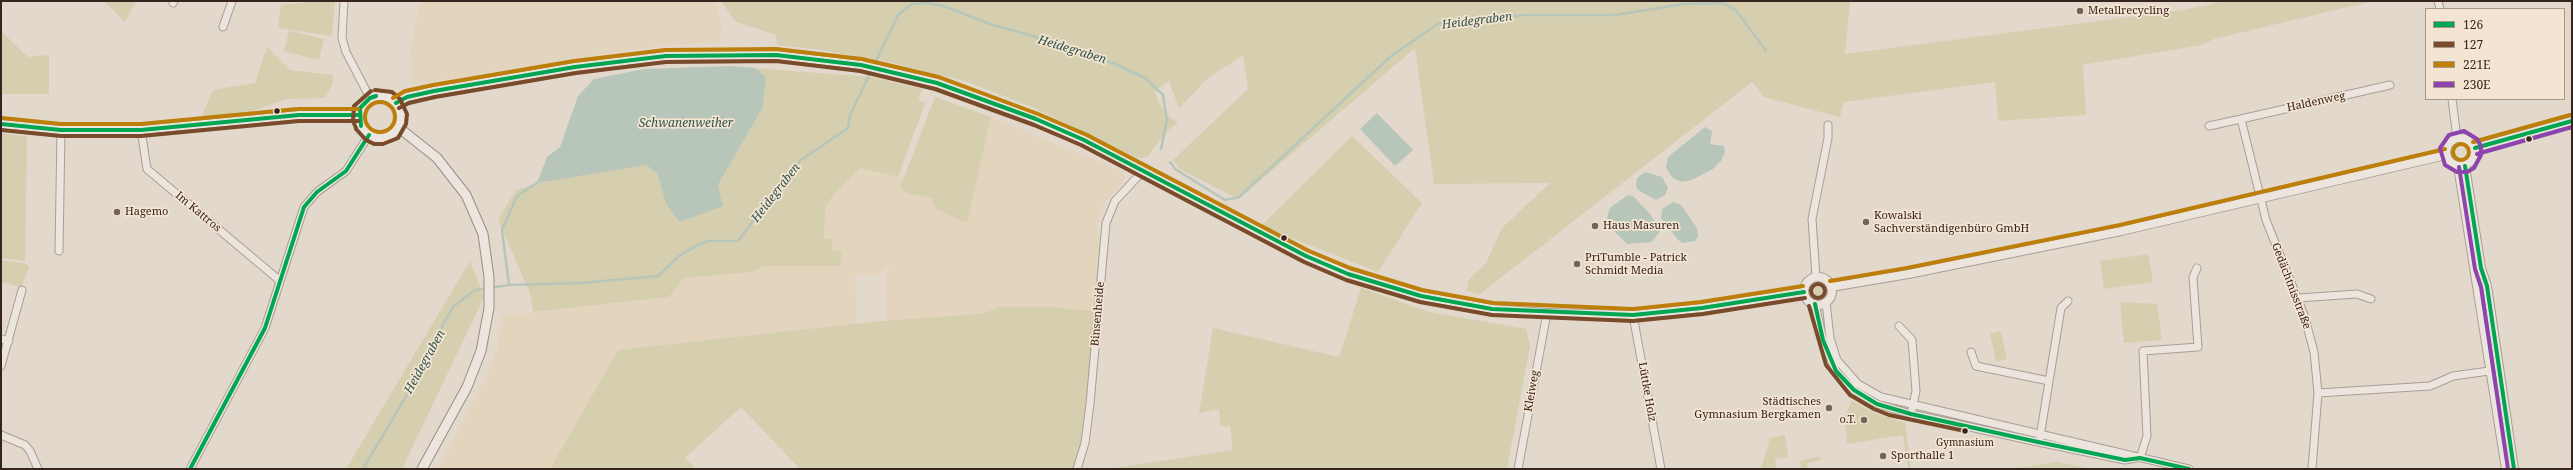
<!DOCTYPE html>
<html>
<head>
<meta charset="utf-8">
<style>
	body { margin:0 }
	#map { position:relative; width:2573px; height:470px; overflow:hidden; background:#e3d8cc; font-family:"Noto Serif",serif }
	canvas { display:block }
	.frame { position:absolute; inset:0; border:2px solid #36251e; pointer-events:none }
	.legend { position:absolute; left:2425px; top:8px; width:140px; height:92px; box-sizing:border-box; background:#f4e4d2; border:1px solid #a8988a; margin:0; padding:5px 7px; list-style:none; font-size:12px; color:#36251e }
	.legend li { display:flex; align-items:center; gap:8px; height:20px }
	.legend b { width:20px; border:1px solid #a8988a }
</style>
</head>
<body>
<div id="map">
<canvas width="2573" height="470"></canvas>
<div class="frame"></div>
<ul class="legend">
<li><b style="height:5px;background:#00a651"></b>126</li>
<li><b style="height:5px;background:#7a4b2a"></b>127</li>
<li><b style="height:5px;background:#bd7f09"></b>221E</li>
<li><b style="height:5px;background:#8e44ad"></b>230E</li>
</ul>
</div>
<script>
const ctx = document.querySelector('canvas').getContext('2d');
ctx.lineJoin = 'round';
function fill(path, color) { ctx.fillStyle = color; ctx.fill(path, 'evenodd'); }
const poly = rows => new Path2D(rows.map(r => 'M' + r).join(''));
function trace(path, color, width, dash) { ctx.strokeStyle = color; ctx.lineWidth = width; ctx.lineCap = dash ? 'butt' : 'round'; ctx.setLineDash(dash || []); ctx.stroke(path); }
function drawText(font, color, halo, rows, align = 'center') {
  ctx.font = font + ' "Noto Serif",serif'; ctx.lineWidth = 3.5; ctx.setLineDash([]); ctx.textBaseline = 'middle'; ctx.strokeStyle = halo; ctx.fillStyle = color; for (const [text, x, y, turn = 0] of rows) {
    ctx.save(); ctx.translate(x, y); ctx.rotate((+turn || 0) * Math.PI / 180); ctx.textAlign = isNaN(turn) ? turn : align; if (halo) ctx.strokeText(text, 0, 0); ctx.fillText(text, 0, 0); ctx.restore();
  }
}
fill(poly([
	[420,1,716,1,722,25,720,42,668,45,590,56,412,85,411,49],
	[991,117,1123,172,1125,176,1123,181,1106,201,1100,213,1097,233,1100,234,1095,311,1050,307,1001,307,981,314,886,321,885,277,890,264,879,275,855,275,857,324,618,350,550,469,438,469,482,386,498,347,502,316,669,297,683,278,752,272,763,266,840,266,824,239,825,208,833,195,860,168,905,179,900,188,908,194,932,198,967,223]
]), '#e2d4bd');
fill(poly([
	[104,1,136,1,125,22],
	[317,1,335,1,332,36,278,28,281,5],
	[721,1,1850,1,1845,54,2183,10,2226,1,2373,1,2214,39,2201,45,2083,65,2086,115,1998,121,1995,82,1844,102,1840,117,1764,97,1752,82,1480,294,1467,291,1469,279,1486,263,1502,228,1550,183,1434,184,1415,48,1239,199,1181,170,1173,160,1248,89,1243,55,1207,79,1179,108,1169,81,1155,91,1159,103,1170,118,1178,122,1167,131,1147,157,1137,158,1032,107,965,81,880,60,821,50,777,45,776,35,736,22],
	[1,31,28,57,49,55,49,94,1,94],
	[289,31,324,39,319,60,284,51],
	[267,47,290,70,333,75,332,85,325,98,286,99,250,112,201,118,213,90,255,83],
	[755,68,871,77,922,89,918,100,925,103,898,177,860,168,833,195,825,208,824,238,832,239,831,250,842,251,840,266,763,266,752,272,683,278,669,297,533,312,530,293,498,220,516,190,537,183,646,165,657,173,666,204,723,206,718,185,763,107,766,77],
	[935,97,991,117,967,223,936,209,932,198,908,194,900,188],
	[1,133,27,137,25,261,1,258],
	[1352,136,1422,203,1378,272,1261,226],
	[2148,254,2153,282,2104,289,2100,261],
	[1,260,26,264,29,267,21,287,1,282],
	[470,261,484,297,402,469,346,469],
	'1812 291a6 6 0 1 1 12 0a6 6 0 1 1-12 0Z',
	[1361,288,1429,312,1526,329,1530,345,1507,469,1108,469,1233,450,1230,426,1221,427,1219,409,1199,413,1213,328,1339,357],
	[2120,302,2157,304,2162,340,2124,343],
	[1001,307,1050,307,1095,311,1084,433,1075,469,800,469,741,407,685,458,696,469,550,469,618,350,881,321,980,314],
	[2001,331,2007,359,1996,362,1990,334],
	[1852,401,1875,413,1905,423,1911,469,1908,469,1903,435,1847,444,1845,416],
	[1785,435,1788,457,1775,459,1777,469,1761,469,1770,438],
	[1820,456,1821,460,1807,463,1807,469,1801,469,1800,461],
	[2056,462,2092,469,1996,469,2025,467]
]), '#d5cfaf');
fill(poly([
	[730,66,755,68,766,77,763,107,718,185,723,206,680,222,666,204,657,173,646,165,537,183,547,157,560,147,578,96,594,79,644,69],
	[1377,113,1413,150,1395,166,1360,129],
	[1705,127,1712,131,1710,144,1724,146,1725,152,1721,161,1713,169,1692,180,1682,182,1673,178,1666,168,1668,157],
	[1645,172,1662,177,1668,188,1665,195,1656,200,1638,190,1636,186,1637,178],
	[1628,195,1633,196,1650,214,1658,226,1660,231,1652,242,1627,244,1611,228,1607,219,1608,213,1611,207],
	[1673,202,1681,205,1697,228,1698,237,1695,241,1683,243,1678,240,1661,218,1662,209]
]), '#b8c6ba');
trace(poly([
	[1170,162,1175,169,1225,200,1239,197,1390,57,1439,23,1524,15,1615,15,1684,4,1722,3,1736,10,1766,51],
	[509,285,581,283,658,276,679,256,696,246,708,241,738,241,787,176,801,160,848,128,850,115,898,15,912,4,927,3,944,6,990,24,1033,36,1075,53,1113,63,1145,78,1163,95,1167,120,1161,149],
	[363,469,427,361,444,322,454,306,475,290,509,285,502,230,517,196,537,183]
]), '#b8c6ba', 2.5);
const minor = poly([
	[344,1,342,38,346,52,370,98],
	[2438,1,2440,9],
	[173,3,174,1],
	[223,27,232,1],
	[2452,99,2457,138],
	[2241,119,2390,85],
	[2209,126,2241,119,2266,220,2304,315,2314,352,2318,393,2312,469],
	[141,130,147,169,279,280],
	[59,251,61,130],
	[1816,277,1812,219,1828,138,1828,125],
	[2298,298,2357,294,2371,299],
	[1826,302,1830,338,1837,360,1858,384,1881,397,2189,469],
	[1815,304,1823,340,1836,371,1854,390,1877,404,1911,414,2038,442,2125,460,2136,458],
	[1633,315,1661,469],
	[1899,326,1912,340,1916,391,1912,410],
	[1,339,9,341],
	[1971,352,1976,366,2049,381],
	[1,366,22,290],
	[2318,393,2430,386,2453,376,2489,371],
	[1,435,25,445,30,451,38,469],
	[2040,437,2061,308,2068,301],
	[2140,458,2147,436,2143,351,2198,347,2193,277,2197,268],
	[190,469,265,328,304,207,317,192,346,171,369,135],
	[1077,469,1085,443,1090,404,1106,223,1115,201,1143,171],
	[1518,469,1547,313]
]);
const tertiary = poly([
	[396,103,407,97,434,91,575,67,666,56,776,55,861,65,937,83,1036,119,1084,140,1306,256,1348,274,1421,296,1492,309,1547,313,1633,315,1702,308,1804,292],
	[1,124,61,130,141,130,299,115,358,115],
	'2446 152a14 14 0 1 1 28 0a14 14 0 1 1-28 0Z',
	[2475,148,2572,121],
	[2458,166,2506,469],
	[2465,166,2481,268,2487,286,2514,469],
	'1804 291a14 14 0 1 1 28 0a14 14 0 1 1-28 0Z',
	[1831,287,1908,274,2121,231,2446,155]
]);
const secondary = poly([
	'359 117a21 21 0 1 1 42 0a21 21 0 1 1-42 0Z',
	[398,127,437,158,466,195,483,234,489,277,489,308,481,351,467,387,422,469]
]);
trace(minor, '#a89e95', 9);
trace(tertiary, '#a89e95', 10);
trace(secondary, '#988d86', 11);
trace(minor, '#ebe5de', 7);
trace(tertiary, '#ebe5de', 8);
trace(secondary, '#ebe5de', 9);
trace(poly([
	[396,103,407,97,434,91,575,67,666,56,776,55,861,65,937,83,1036,119,1084,140,1306,256,1348,274,1421,296,1492,309,1633,315,1702,308,1804,292],
	[1,124,61,130,141,130,299,115,358,115],
	[361,126,360,108,370,98,376,96],
	[2475,148,2572,121],
	[2465,166,2481,268,2487,286,2514,469],
	[1815,304,1823,340,1836,371,1854,390,1877,404,1911,414,2038,442,2125,460,2140,458,2189,469],
	[190,469,265,328,304,207,317,192,346,171,369,135]
]), '#00a651', 4);
trace(poly([
	[399,108,409,103,435,97,576,73,666,62,776,61,860,71,935,89,1034,125,1081,145,1304,262,1346,280,1420,302,1492,315,1633,321,1703,314,1805,298],
	[356,128,353,121,354,106,371,91],
	[356,129,366,140,374,144,383,144,398,138,406,124,407,114,400,99,392,92,375,90],
	[1,130,61,136,141,136,299,121,358,121],
	'1811 291a7 7 0 1 1 14 0a7 7 0 1 1-14 0Z',
	[1809,306,1826,365,1850,395,1874,409,1889,415,1965,431]
]), '#7a4b2a', 4);
trace(poly([
	[393,98,405,91,433,85,574,61,665,50,776,49,862,59,939,77,1038,114,1087,135,1309,251,1350,268,1422,290,1493,303,1633,309,1701,302,1803,286],
	'365 117a15 15 0 1 1 30 0a15 15 0 1 1-30 0Z',
	[2,118,61,124,141,124,298,109,358,109],
	[2473,142,2570,115],
	'2453 152a8 8 0 1 1 16 0a8 8 0 1 1-16 0Z',
	[1830,281,1907,268,2120,225,2445,149]
]), '#bd7f09', 4);
trace(poly([
	[2477,154,2572,127],
	[2459,167,2475,269,2481,287,2508,469],
	[2457,172,2445,165,2440,148,2449,135,2464,131,2477,139,2481,146,2481,155,2474,168,2467,172,2458,172]
]), '#8e44ad', 4);
for (const [x, y, r, color] of [
	[2080,11,4,"#73645b"],
	[277,111,3.5,"#36251e"],
	[2529,139,3.5,"#36251e"],
	[117,212,4,"#73645b"],
	[1866,222,4,"#73645b"],
	[1595,226,4,"#73645b"],
	[1284,238,3.5,"#36251e"],
	[1577,264,4,"#73645b"],
	[1829,408,4,"#73645b"],
	[1864,420,4,"#73645b"],
	[1965,431,3.5,"#36251e"],
	[1883,456,4,"#73645b"]
]) { const dot = new Path2D(); dot.arc(x, y, r, 0, 2 * Math.PI); ctx.fillStyle = color; ctx.fill(dot); trace(dot, '#f4e4d2', 1.5); }
drawText('10px', '#36251e', '#f4e4d2', [
	["Gymnasium",1965,443]
]);
drawText('11px', '#36251e', '#f4e4d2', [
	["Metallrecycling",2088,11],
	["Hagemo",125,212],
	["Kowalski",1874,216],
	["Sachverständigenbüro GmbH",1874,229],
	["Haus Masuren",1603,226],
	["PriTumble - Patrick",1585,258],
	["Schmidt Media",1585,271],
	["Städtisches",1821,402,"right"],
	["Gymnasium Bergkamen",1821,415,"right"],
	["o.T.",1856,420,"right"],
	["Sporthalle 1",1891,456]
], 'left');
drawText('11px', '#36251e', '#f4e4d2', [
	["Haldenweg",2316,102,-12],
	["Im Kattros",198,212,40],
	["Gedächtnisstraße",2291,286,69],
	["Binsenheide",1098,314,-85],
	["Kleiweg",1532,391,-80],
	["Lüttke Holz",1647,392,80]
]);
drawText('italic 12px', '#2e554c', '#f4e4d2', [
	["Heidegraben",1477,21,-7],
	["Heidegraben",1072,50,17],
	["Schwanenweiher",686,124],
	["Heidegraben",776,193,-52],
	["Heidegraben",425,362,-61]
]);
</script>
</body>
</html>
